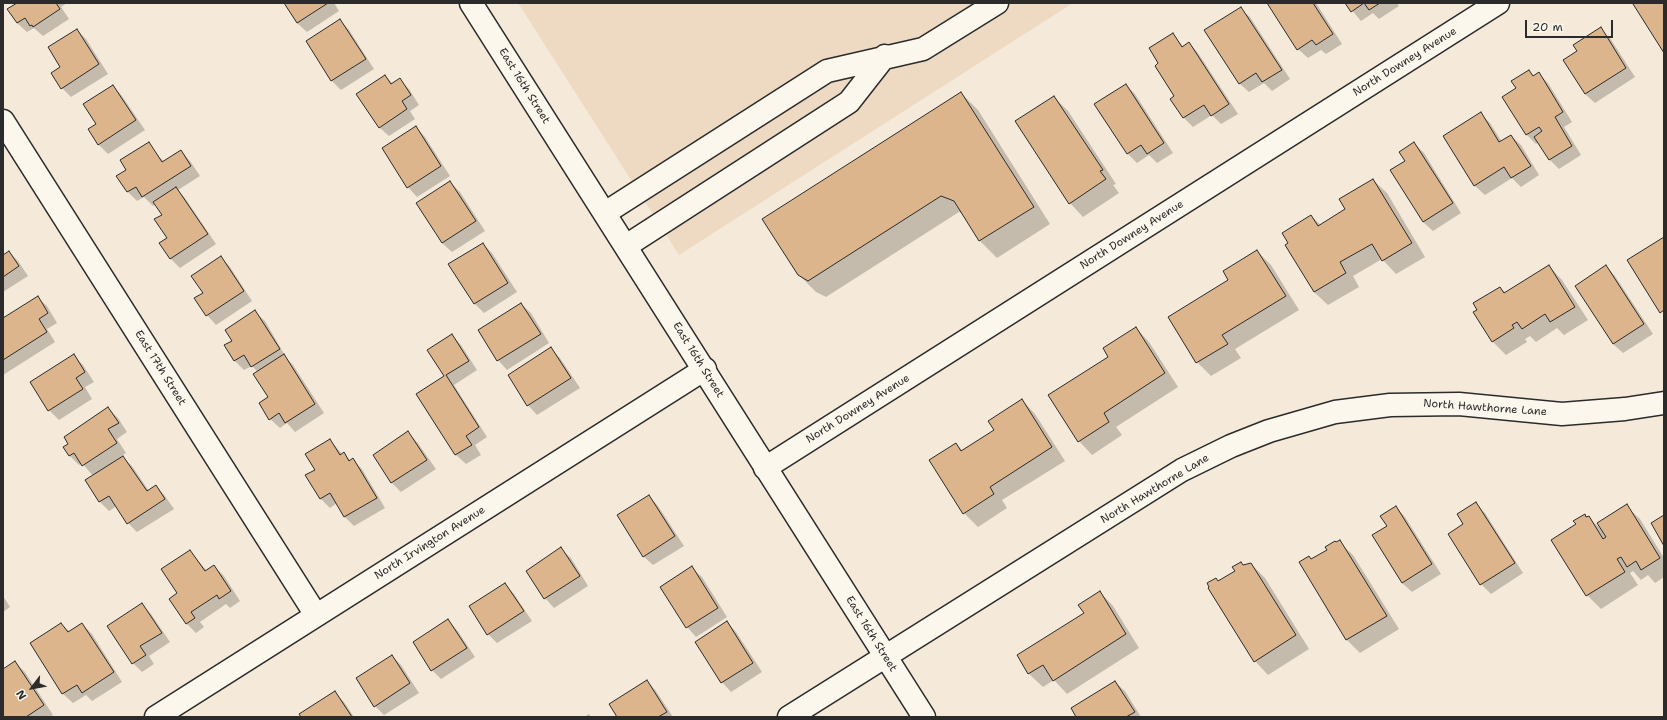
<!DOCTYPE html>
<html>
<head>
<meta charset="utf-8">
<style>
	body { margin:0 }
	#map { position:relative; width:1667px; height:720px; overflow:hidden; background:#f5ead9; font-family:"Shantell Sans",sans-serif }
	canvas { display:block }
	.frame { position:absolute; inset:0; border:4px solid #2b2b2b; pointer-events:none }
	.north { position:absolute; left:12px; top:668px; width:40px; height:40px; -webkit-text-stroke:3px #fbf7ec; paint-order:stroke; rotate:238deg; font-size:11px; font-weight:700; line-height:16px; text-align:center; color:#2b2b2b }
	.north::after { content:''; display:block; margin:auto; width:14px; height:18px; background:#2b2b2b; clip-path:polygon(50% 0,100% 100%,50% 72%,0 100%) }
	.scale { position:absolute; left:1525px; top:20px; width:88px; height:18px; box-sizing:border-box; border:2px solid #2b2b2b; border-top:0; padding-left:5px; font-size:12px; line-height:14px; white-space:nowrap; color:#2b2b2b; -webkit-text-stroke:3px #fbf7ec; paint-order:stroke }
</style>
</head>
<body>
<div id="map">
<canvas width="1667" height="720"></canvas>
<div class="frame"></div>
<div class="north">N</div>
<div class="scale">20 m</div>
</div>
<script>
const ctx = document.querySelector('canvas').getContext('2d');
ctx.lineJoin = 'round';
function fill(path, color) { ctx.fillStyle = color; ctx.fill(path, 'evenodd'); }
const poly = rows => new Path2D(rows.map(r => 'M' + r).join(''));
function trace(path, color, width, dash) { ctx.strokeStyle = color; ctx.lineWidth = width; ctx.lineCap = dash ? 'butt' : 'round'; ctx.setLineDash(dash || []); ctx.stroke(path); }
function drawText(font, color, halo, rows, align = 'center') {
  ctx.font = font + ' "Shantell Sans",sans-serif'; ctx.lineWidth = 3; ctx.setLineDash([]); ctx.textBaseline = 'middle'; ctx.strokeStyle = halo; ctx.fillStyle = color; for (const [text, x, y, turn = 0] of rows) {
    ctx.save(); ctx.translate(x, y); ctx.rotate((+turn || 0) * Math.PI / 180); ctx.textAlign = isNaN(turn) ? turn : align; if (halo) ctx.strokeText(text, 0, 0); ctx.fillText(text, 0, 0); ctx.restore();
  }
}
fill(poly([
	[518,3,1073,3,679,255]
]), '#eedac2');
fill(poly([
	[18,3,67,3,61,7,69,19,43,36,34,28,27,32,17,23,9,10],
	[285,3,334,3,339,11,307,32,297,23],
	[1268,3,1316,3,1342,44,1326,54,1321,50,1308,58,1298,49],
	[1346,3,1397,3,1399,6,1379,19,1373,13,1361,21],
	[1240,8,1250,17,1290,79,1272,91,1264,83,1249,92,1239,83],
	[340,20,349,30,374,69,341,90,332,81,307,42],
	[1600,29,1610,38,1635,77,1595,103,1585,94,1579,51],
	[77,30,86,39,108,74,71,97,62,88],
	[1172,35,1184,47,1189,43,1198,53,1238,114,1221,124,1212,115,1193,127,1184,118,1172,99,1176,97],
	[1529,71,1534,76,1539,74,1548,83,1572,122,1564,127,1581,155,1559,169,1550,160,1539,142,1536,144,1527,135,1504,97,1517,88],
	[385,76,393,84,400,80,409,89,419,105,410,111,415,119,389,136,379,127],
	[1126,85,1135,94,1173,153,1157,163,1149,155,1137,163,1128,154,1096,105],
	[113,86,122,96,145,130,108,154,99,145,89,130,98,124],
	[961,93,978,110,1050,224,997,258,980,241,963,214,959,212,826,297,816,292,799,275],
	[1054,97,1068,111,1116,184,1113,185,1119,193,1083,217,1070,203],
	[1480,113,1490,123,1502,142,1511,136,1521,145,1539,175,1521,187,1512,178,1485,195,1475,186,1444,137],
	[416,127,425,137,450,176,417,197,408,187],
	[1414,143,1424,153,1461,213,1433,231,1423,222,1406,161],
	[148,144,164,162,181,151,190,161,200,176,178,190,185,198,216,244,180,268,170,258,163,215,155,204,153,206,144,197,137,201,128,192,117,176,127,170],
	[1373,180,1387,193,1425,257,1396,274,1382,259,1353,276,1359,287,1328,305,1314,292,1311,216,1321,225,1347,210],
	[450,182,460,192,485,231,452,252,442,243,417,204],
	[483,244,492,253,517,292,484,313,475,304,450,265],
	[1257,251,1271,265,1299,310,1235,349,1241,358,1211,376,1197,362,1170,317,1230,280],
	[9,252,18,261,28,276,3,292,3,256],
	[221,257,230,267,252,301,216,325,207,315,204,294],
	[1549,266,1562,280,1588,320,1564,335,1557,328,1536,342,1530,336,1525,339,1527,342,1506,355,1493,342,1474,312,1500,288,1506,293],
	[1606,266,1615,276,1653,334,1623,353,1613,344,1576,286],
	[37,297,47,306,57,323,47,329,55,342,3,375,3,319],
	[521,304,531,313,549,343,507,370,498,360],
	[255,312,265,321,287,359,293,365,324,413,295,432,287,423,280,428,270,419,269,397,258,372,252,366,244,370,235,361,226,346,233,341],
	[1136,328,1149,342,1178,387,1116,427,1122,435,1092,455,1079,441,1109,357],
	[452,335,461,345,477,370,454,385,487,437,475,445,481,455,466,464,456,455,417,394,445,377],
	[551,349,560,358,580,388,537,415,528,405,509,375],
	[74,356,83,365,94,382,85,387,92,399,59,420,49,410],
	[1022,400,1035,414,1065,461,1002,500,1007,508,978,527,964,513,930,460,956,444,963,451,995,431],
	[108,408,118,418,127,432,117,439,126,453,121,456,132,466,149,491,156,486,165,496,174,509,137,532,128,523,117,506,109,511,100,502,86,480,93,476,82,463,79,465,69,455],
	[408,433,417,442,436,469,401,492,392,483],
	[330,440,342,454,344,454,351,461,353,460,362,469,385,508,354,526,345,517,337,503,330,508,320,498,316,470],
	[649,496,658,506,684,546,653,565,643,556],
	[1476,504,1485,513,1523,573,1491,594,1481,584,1450,534,1465,525],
	[1626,506,1640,519,1664,558,1664,577,1655,583,1648,575,1641,580,1633,571,1630,573,1638,585,1601,609,1587,595,1553,540,1577,524,1585,515,1602,530],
	[1396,507,1405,517,1441,574,1412,592,1402,583,1373,536,1388,526],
	[1339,542,1353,555,1399,629,1360,653,1347,640,1300,563,1312,560],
	[561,549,571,558,588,586,554,608,545,598,527,571],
	[190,551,207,571,214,566,224,576,240,601,230,608,226,604,200,622,204,627,196,633,186,623,178,593],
	[1251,564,1265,578,1309,649,1268,675,1255,661,1211,588,1244,566],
	[692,568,702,577,727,617,696,637,687,627],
	[505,584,514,594,532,621,497,643,488,634],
	[1100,592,1113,606,1139,648,1067,694,1054,680,1043,687,1029,674,1018,656,1085,614],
	[3,596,10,607,3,612],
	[142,604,151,614,170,642,149,656,154,664,142,672,133,663],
	[448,620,457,630,475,657,441,679,432,670],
	[727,622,736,632,762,672,731,692,722,682],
	[61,624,70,632,82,624,92,634,122,682,92,701,86,695,73,703,63,694,32,643],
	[392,656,401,665,419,693,384,715,375,706],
	[15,663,25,672,53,715,50,717,3,717,3,671],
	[647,681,656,691,673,717,618,717],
	[1115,682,1125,691,1141,717,1078,717],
	[334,692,344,702,354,717,302,717],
	[589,714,591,717,584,717]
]), '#0003');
const building = poly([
	[17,3,56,3,60,9,33,27,32,25,30,26,25,18,17,23,7,9,17,3],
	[284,3,328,3,297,23,284,3],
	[1267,3,1313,3,1333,34,1316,45,1312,40,1297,50,1267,3],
	[1345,3,1380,3,1369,10,1364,3,1351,12,1345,3],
	[1635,3,1664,3,1664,53,1633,4,1635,3],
	[1241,7,1282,70,1262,82,1256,73,1239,84,1204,30,1241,7],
	[340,19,366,59,331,81,306,41,340,19],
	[1601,27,1626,68,1585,94,1563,60,1577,51,1573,45,1601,27],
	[77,29,99,64,61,89,51,73,60,67,48,47,77,29],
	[1173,33,1182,47,1189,42,1229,104,1211,116,1204,105,1183,118,1170,99,1174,96,1155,66,1158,63,1149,48,1173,33],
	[1529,70,1533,76,1539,72,1563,112,1555,117,1572,146,1549,160,1534,137,1542,131,1539,127,1526,135,1502,97,1516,88,1511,81,1529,70],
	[385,75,391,84,400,78,411,95,402,101,407,109,379,128,356,94,385,75],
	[1126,84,1164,143,1147,154,1141,145,1127,154,1094,104,1126,84],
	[113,85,136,120,98,145,88,129,96,124,83,104,113,85],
	[961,92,1034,207,979,241,954,201,941,196,808,281,798,275,762,219,961,92],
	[1054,96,1103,170,1100,171,1106,179,1069,204,1015,121,1054,96],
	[1481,112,1499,142,1511,135,1531,166,1511,178,1504,167,1474,186,1443,136,1481,112],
	[416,126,441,166,407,188,382,148,416,126],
	[149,142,162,162,181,150,191,166,142,197,136,187,127,192,116,176,126,170,120,160,149,142],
	[1414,142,1453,203,1423,222,1390,170,1405,161,1399,152,1414,142],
	[1373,179,1412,243,1382,261,1372,244,1340,262,1346,273,1314,292,1285,245,1288,243,1282,233,1311,215,1318,226,1345,209,1339,199,1373,179],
	[450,181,476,221,442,243,416,203,450,181],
	[176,187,208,234,170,259,159,243,167,238,154,219,162,215,153,202,176,187],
	[1664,237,1664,310,1660,313,1627,260,1664,237],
	[483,243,508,283,474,304,448,264,483,243],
	[1257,250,1286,296,1222,335,1228,344,1196,363,1168,317,1228,280,1223,271,1257,250],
	[9,251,19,266,3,277,3,255,9,251],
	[221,256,244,291,206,316,194,298,203,293,191,276,221,256],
	[1549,265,1575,307,1550,322,1545,314,1522,329,1517,322,1512,325,1514,328,1492,342,1473,312,1477,310,1473,303,1500,287,1504,293,1549,265],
	[1606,265,1644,324,1613,344,1575,286,1606,265],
	[38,296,48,313,39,319,47,332,3,360,3,318,38,296],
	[521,303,541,334,497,361,478,330,521,303],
	[255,310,280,349,251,367,244,355,234,361,224,345,232,341,225,330,255,310],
	[1136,327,1165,373,1104,413,1109,422,1078,442,1048,395,1108,357,1103,348,1136,327],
	[452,334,469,361,446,375,479,427,466,436,472,445,455,455,416,394,444,376,427,350,452,334],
	[551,347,571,378,527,406,508,375,551,347],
	[74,354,85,372,76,378,83,389,48,411,30,382,74,354],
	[284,354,315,404,285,423,279,413,269,420,259,403,268,397,253,374,284,354],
	[1022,399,1052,447,990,487,994,494,963,514,929,460,956,443,961,451,994,430,988,421,1022,399],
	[108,407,119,423,108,429,117,443,82,466,74,453,69,456,63,447,68,444,64,437,108,407],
	[408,431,427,460,391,483,373,455,408,431],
	[330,439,340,455,344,452,349,461,353,458,377,498,344,517,330,493,320,499,305,475,315,470,305,454,330,439],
	[123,456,147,491,156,485,165,499,127,524,109,496,99,502,85,480,123,456],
	[649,495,675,536,643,557,617,515,649,495],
	[1476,502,1515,563,1480,585,1448,534,1463,524,1457,514,1476,502],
	[1627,504,1660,558,1641,570,1636,561,1627,567,1621,557,1617,559,1625,572,1586,596,1551,540,1576,524,1573,521,1585,514,1586,517,1589,516,1603,539,1606,537,1597,523,1627,504],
	[1396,506,1432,564,1402,583,1372,535,1387,526,1380,516,1396,506],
	[1664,515,1664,546,1651,523,1664,515],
	[1340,540,1387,616,1346,640,1299,562,1309,556,1311,559,1327,550,1325,547,1335,541,1336,542,1340,540],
	[561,547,580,576,544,599,526,571,561,547],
	[190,550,205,571,214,565,231,591,219,599,217,595,191,612,195,618,186,624,169,599,177,593,161,569,190,550],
	[1241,562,1243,565,1251,563,1296,635,1254,662,1208,588,1209,587,1207,583,1216,578,1218,581,1235,571,1232,567,1241,562],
	[692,566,718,608,686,628,660,587,692,566],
	[505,583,524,611,487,635,469,606,505,583],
	[1100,591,1126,634,1053,681,1043,665,1028,674,1017,655,1084,613,1078,605,1100,591],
	[142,603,162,633,140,646,146,655,132,664,107,626,142,603],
	[448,619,467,648,431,671,413,642,448,619],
	[727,621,753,663,721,683,695,642,727,621],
	[61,623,68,632,82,623,114,672,82,693,77,685,62,694,30,643,61,623],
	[392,655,410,683,374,707,356,678,392,655],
	[15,661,44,705,26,717,3,717,3,669,15,661],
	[647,680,667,712,658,717,617,717,609,704,647,680],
	[1115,681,1135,712,1126,717,1076,717,1071,708,1115,681],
	[335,691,352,717,301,717,299,714,335,691]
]);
fill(building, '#dcb58d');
trace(building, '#2b2b2b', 1);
const minor = poly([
	[3,121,316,615],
	[605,213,827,71,923,49,997,3],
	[626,246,849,102,885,56],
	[765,468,1498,3],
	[156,717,705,369],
	[789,717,1182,470,1231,446,1269,431,1335,412,1390,405,1459,404,1562,414,1625,409,1664,403]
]);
const major = poly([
	[471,3,924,717]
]);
trace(minor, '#2b2b2b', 25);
trace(major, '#2b2b2b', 25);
trace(minor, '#fbf7ec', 22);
trace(major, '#fbf7ec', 22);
drawText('11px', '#2b2b2b', '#fbf7ec', [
	["North Downey Avenue",1405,62,-32],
	["East 16th Street",524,86,58],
	["North Downey Avenue",1132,235,-32],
	["East 16th Street",698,360,58],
	["East 17th Street",160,368,58],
	["North Hawthorne Lane",1485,408,4],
	["North Downey Avenue",858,409,-32],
	["North Hawthorne Lane",1155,489,-31],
	["North Irvington Avenue",430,543,-32],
	["East 16th Street",871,634,58]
]);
</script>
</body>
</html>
